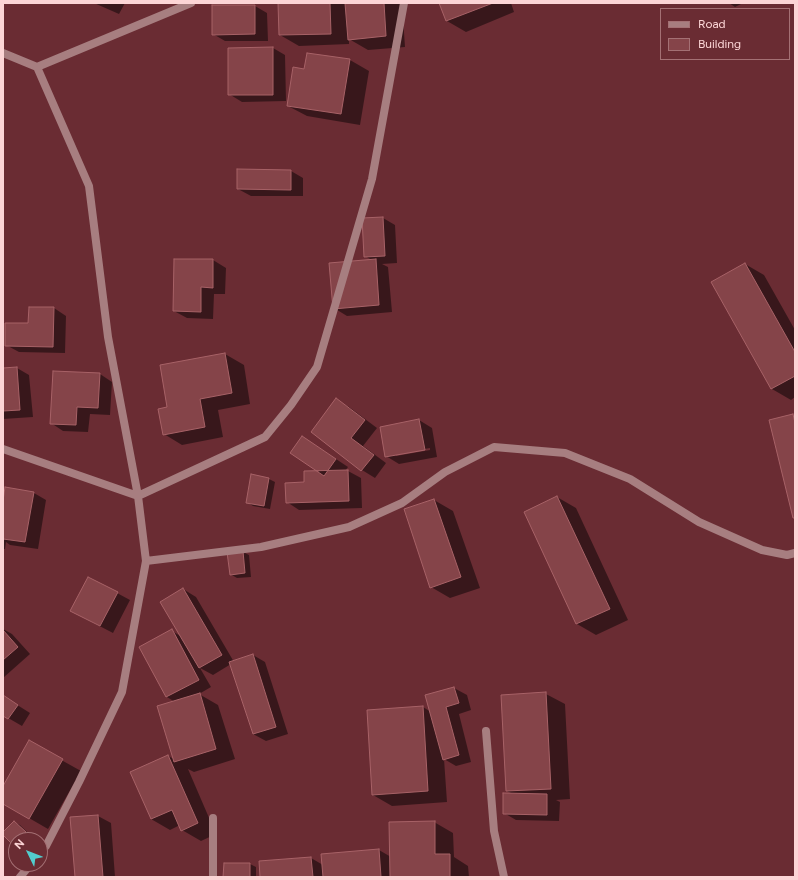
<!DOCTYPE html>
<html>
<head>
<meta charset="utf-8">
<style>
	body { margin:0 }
	#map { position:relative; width:798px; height:880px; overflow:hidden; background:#6a2c33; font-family:Figtree,sans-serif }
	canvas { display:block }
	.frame { position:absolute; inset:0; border:4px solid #fcd5d6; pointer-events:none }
	.legend { position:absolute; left:660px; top:8px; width:130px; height:52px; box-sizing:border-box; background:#6a2c33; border:1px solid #a47074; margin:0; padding:5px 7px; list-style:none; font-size:12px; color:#fcd5d6 }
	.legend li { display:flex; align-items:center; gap:8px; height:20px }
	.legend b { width:20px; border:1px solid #a47074 }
	.north { position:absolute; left:8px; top:832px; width:40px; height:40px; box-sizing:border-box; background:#6a2c33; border:1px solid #a47074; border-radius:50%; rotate:313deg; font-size:11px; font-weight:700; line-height:16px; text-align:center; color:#fcd5d6 }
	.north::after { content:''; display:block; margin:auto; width:14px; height:18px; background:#52cdce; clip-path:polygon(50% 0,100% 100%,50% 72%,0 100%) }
</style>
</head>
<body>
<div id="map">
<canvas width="798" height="880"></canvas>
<div class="frame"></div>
<ul class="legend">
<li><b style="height:5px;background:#a77e80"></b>Road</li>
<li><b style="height:11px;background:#854449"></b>Building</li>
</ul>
<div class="north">N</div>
</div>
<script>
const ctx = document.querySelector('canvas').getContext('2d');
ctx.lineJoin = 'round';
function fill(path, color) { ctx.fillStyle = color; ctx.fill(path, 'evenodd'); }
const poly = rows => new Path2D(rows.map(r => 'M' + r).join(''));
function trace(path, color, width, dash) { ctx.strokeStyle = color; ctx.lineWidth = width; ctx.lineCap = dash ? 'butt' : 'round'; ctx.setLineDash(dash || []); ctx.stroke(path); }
fill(poly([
	[94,3,125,3,119,14],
	[279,3,402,3,405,47,368,50,349,39,349,44,299,46,280,35],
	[440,3,511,3,514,12,466,32,447,21],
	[729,3,743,3,735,7],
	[255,6,267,13,268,41,225,41,213,34],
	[273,48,285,55,286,101,242,102,229,94],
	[308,54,350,60,369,71,360,125,307,116,288,106,305,70],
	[291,171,303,178,303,196,251,196,238,189],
	[383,218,395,225,397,263,382,264,388,267,392,312,347,316,334,308,372,260,365,256],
	[213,260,226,268,225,294,214,294,213,319,187,318,174,311],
	[745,264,764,275,795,330,795,397,791,400,772,389,712,283],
	[54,308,66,316,65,353,19,352,6,345,29,324],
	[225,354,244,365,250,404,218,410,223,437,182,445,164,434,169,408],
	[17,368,29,375,33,417,3,419,3,369],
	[100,374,112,382,110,415,90,414,88,432,63,431,51,423],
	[336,400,349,407,377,428,363,446,386,463,375,478,362,470,312,432],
	[419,420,432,428,437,457,399,464,386,456],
	[430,448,430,450,396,456,396,454],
	[315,445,348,467,345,471,348,471,361,478,362,508,299,510,287,502,319,472],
	[269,479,275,482,270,509,253,506,247,502],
	[34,493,46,500,38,549,10,545,6,542,5,549,3,549,3,507],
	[557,497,576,508,628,620,596,635,577,624,525,512],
	[434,500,453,511,480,588,450,598,431,587],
	[243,552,249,555,251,577,237,578,230,574],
	[183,589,196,597,234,662,253,655,265,662,288,734,266,741,253,734,231,664,213,675,200,668,211,687,199,694,218,705,235,759,194,772,188,769,216,834,201,841,182,830,180,825,170,830,151,819,168,756,174,759,175,702,167,697,140,647,172,631,182,637],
	[117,593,130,600,113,633,84,618],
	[3,629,12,634,30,654,3,678],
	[454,688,467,695,471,710,459,714,471,762,456,766,444,759,447,802,392,806,373,795,423,707,431,712],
	[546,694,565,704,570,799,556,800,560,802,559,821,516,820,504,813,513,794,507,791],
	[3,696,30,713,22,726,3,715],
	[29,742,81,771,48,829,3,803,3,788],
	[98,816,111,823,115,877,76,877,72,818],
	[14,822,20,825,31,836,27,840,16,840,16,845,3,833],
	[434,822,453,833,454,857,468,866,469,877,261,877,260,862,311,858,323,865,379,850,391,857],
	[225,864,250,864,256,867,256,877,224,877]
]), '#0007');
const building = poly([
	[278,3,330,3,331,34,279,35,278,3],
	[345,3,384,3,386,36,348,40,345,3],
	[439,3,493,3,446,21,439,3],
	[212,5,255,5,255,34,212,35,212,5],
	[273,47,273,95,228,95,228,48,273,47],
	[307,53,350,59,341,114,287,106,293,67,304,69,307,53],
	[237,169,291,170,291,190,237,189,237,169],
	[383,217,385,256,364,257,362,218,383,217],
	[174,259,213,259,213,288,201,287,201,312,173,311,174,259],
	[376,259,379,305,333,309,329,263,376,259],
	[745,263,795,352,795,376,771,389,711,282,745,263],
	[29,307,54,307,53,347,5,346,5,323,28,323,29,307],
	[225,353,232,393,200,399,205,427,163,435,158,409,167,407,160,365,225,353],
	[17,367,20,410,3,411,3,368,17,367],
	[53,371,100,373,98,408,77,407,76,425,50,424,53,371],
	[336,398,365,420,351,438,374,455,361,471,311,432,336,398],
	[793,414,795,423,795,518,793,518,769,420,793,414],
	[419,419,425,450,385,457,380,427,419,419],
	[302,436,336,459,324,476,290,453,302,436],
	[348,470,349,501,286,503,285,483,304,482,304,471,348,470],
	[251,474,269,478,264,506,246,503,251,474],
	[5,487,34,492,25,542,3,539,3,501,5,487],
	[557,496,610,609,576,624,524,512,557,496],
	[434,499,461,577,430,588,404,509,434,499],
	[243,551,245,573,230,575,227,552,243,551],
	[88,577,118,592,100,626,70,611,88,577],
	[183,588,222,655,199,668,160,602,183,588],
	[172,629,199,680,166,697,139,647,172,629],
	[3,630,18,647,3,660,3,630],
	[253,654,276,727,253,734,229,662,253,654],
	[454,687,459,703,446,707,459,755,443,760,425,695,454,687],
	[546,692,551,789,506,791,501,695,546,692],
	[200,693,216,749,174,762,157,706,200,693],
	[3,695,18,705,8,719,3,716,3,695],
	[423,706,428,791,372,795,367,710,423,706],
	[29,740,63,759,29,819,3,804,3,786,29,740],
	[168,755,198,823,181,831,172,810,151,819,130,772,168,755],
	[503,793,547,794,547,815,503,814,503,793],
	[98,815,103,877,75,877,70,817,98,815],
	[14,821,26,832,18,840,16,840,13,845,3,835,3,832,14,821],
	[435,821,435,854,450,854,450,877,390,877,389,822,435,821],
	[379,849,381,877,323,877,321,854,379,849],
	[311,857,313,877,260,877,259,861,311,857],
	[224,863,250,863,250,877,223,877,224,863]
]);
fill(building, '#854449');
trace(building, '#a76267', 1);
trace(poly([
	[3,53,37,67,191,3],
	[37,67,89,186,108,337,138,496,265,437,291,405,317,367,372,179,404,3],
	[3,449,138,496,146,561,122,692,79,782,46,846,40,853],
	[146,561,261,547,349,527,402,503,445,472,494,447,565,453,630,479,699,522,762,550,787,555,795,553],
	[486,731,494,831,504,877],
	[213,818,213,877],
	[20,877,31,864]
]), '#a77e80', 8);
</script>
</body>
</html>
